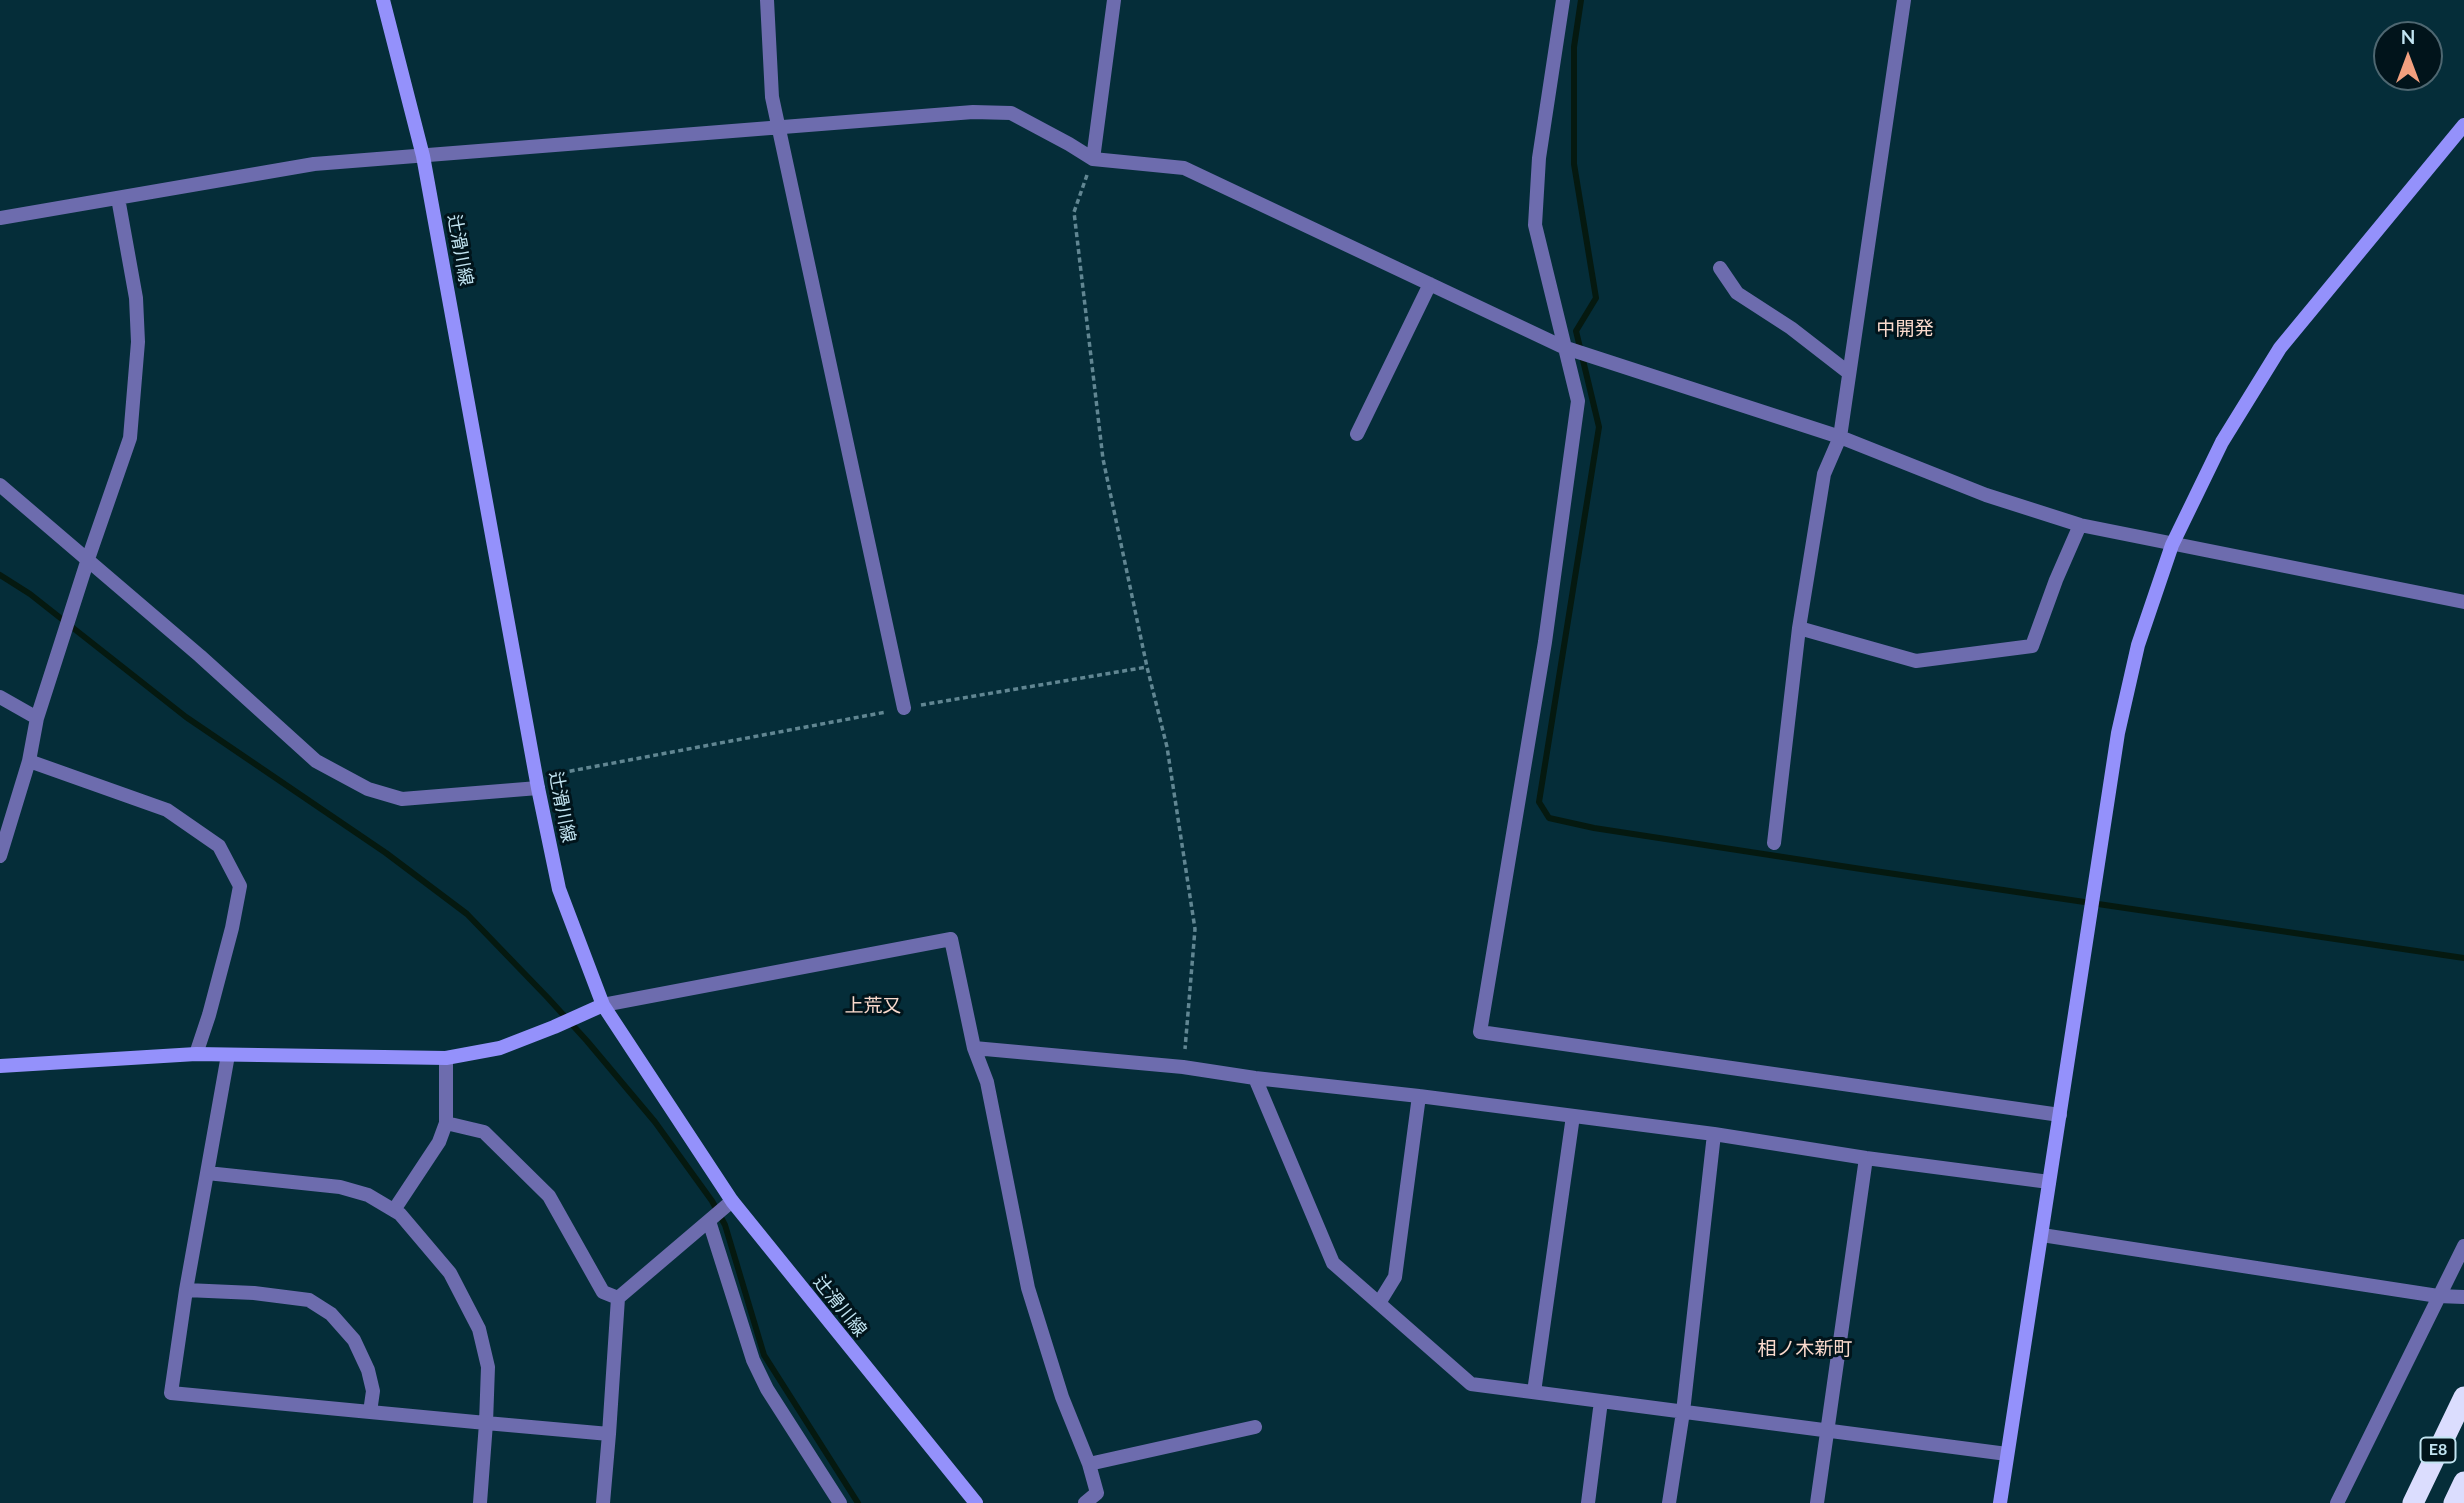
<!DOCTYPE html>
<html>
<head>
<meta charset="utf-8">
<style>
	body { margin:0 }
	#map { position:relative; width:2464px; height:1503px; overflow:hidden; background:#052d39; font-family:Lato,sans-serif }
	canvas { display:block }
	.north { position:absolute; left:2373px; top:21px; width:70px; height:70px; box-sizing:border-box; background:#01141b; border:2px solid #4e6771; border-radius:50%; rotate:0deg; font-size:19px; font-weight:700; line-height:28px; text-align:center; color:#c2e4f1 }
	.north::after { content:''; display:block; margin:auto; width:24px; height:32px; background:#f2a07f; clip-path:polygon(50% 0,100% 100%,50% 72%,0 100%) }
</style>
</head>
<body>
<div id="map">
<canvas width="2464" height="1503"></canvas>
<div class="north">N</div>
</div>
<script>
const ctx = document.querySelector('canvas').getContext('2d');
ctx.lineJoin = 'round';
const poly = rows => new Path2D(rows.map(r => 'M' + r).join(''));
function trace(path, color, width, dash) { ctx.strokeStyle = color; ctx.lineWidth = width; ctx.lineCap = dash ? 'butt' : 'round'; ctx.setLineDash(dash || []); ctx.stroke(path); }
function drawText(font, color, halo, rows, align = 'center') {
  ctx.font = font + ' Lato,"Noto Sans JP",sans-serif'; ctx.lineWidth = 6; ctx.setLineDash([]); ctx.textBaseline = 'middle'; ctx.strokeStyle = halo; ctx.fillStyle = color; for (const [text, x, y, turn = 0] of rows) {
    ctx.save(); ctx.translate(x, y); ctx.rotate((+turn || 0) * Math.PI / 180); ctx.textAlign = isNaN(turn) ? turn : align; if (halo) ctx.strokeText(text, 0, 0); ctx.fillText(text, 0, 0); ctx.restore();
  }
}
trace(poly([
	[1581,0,1574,47,1574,164,1596,298,1576,331,1599,427,1539,802,1549,818,1594,828,1861,869,2464,958],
	[0,575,30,594,186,717,386,853,467,914,548,998,587,1041,655,1122,712,1201,725,1225,764,1355,858,1503]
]), '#051910', 6);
trace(poly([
	[1087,175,1074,212,1103,459,1147,667,1167,747,1195,929,1185,1049],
	[921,705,1147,667],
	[554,777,560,773,886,712]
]), '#618692', 3.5, [5, 3.5]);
trace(poly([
	[767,0,772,97,904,708],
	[1563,0,1539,158,1535,225,1578,401,1545,642,1480,1032,2060,1115],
	[1904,0,1840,437,1824,474,1799,628,1916,661,2032,646,2056,580,2080,525],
	[1093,159,1114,0],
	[0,218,314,164,973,112,1011,113,1069,144,1093,159,1184,168,1563,347,1840,437,1986,495,2080,525,2464,602],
	[1720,268,1737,293,1791,328,1849,373],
	[1357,434,1430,284],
	[0,485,200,656,316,761,368,789,402,799,538,788],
	[0,697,37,718],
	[29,761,167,810,219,846,240,886,232,928,209,1015,196,1054],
	[1774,843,1799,628],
	[0,856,29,761,37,718,88,559,130,438,138,342,136,298,118,198],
	[603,1005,951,939,974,1048,1183,1067,1255,1078,1419,1096,1714,1134,1866,1158,2049,1182],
	[974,1048,987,1082,1028,1288,1062,1397,1089,1464,1255,1427],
	[446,1058,446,1123,484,1132,549,1196,603,1292,618,1298,732,1201],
	[1255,1078,1333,1263,1471,1384,2007,1454],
	[207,1173,228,1055],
	[394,1210,439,1142,446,1123],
	[709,1221,753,1360,767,1389,840,1503],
	[2042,1235,2438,1296,2464,1297],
	[186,1290,171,1393,370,1412],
	[1379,1303,1395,1277,1419,1096],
	[1534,1392,1573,1116],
	[480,1503,486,1423,370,1412,373,1391,368,1370,354,1340,331,1314,309,1300,254,1293,186,1290,207,1173,340,1187,368,1195,400,1214,450,1273,479,1329,488,1367,486,1423,609,1434,618,1298],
	[603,1503,609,1434],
	[1085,1503,1097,1493,1089,1464],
	[1588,1503,1601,1401],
	[1669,1503,1683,1412,1714,1134],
	[1817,1503,1866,1158],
	[2337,1503,2464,1246]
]), '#6d6cae', 14);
trace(poly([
	[383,0,423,156,538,788,559,889,603,1005,732,1201,976,1503],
	[0,1066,196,1054,446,1058,500,1048,554,1027,603,1005],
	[2000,1503,2118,733,2138,645,2172,545,2222,442,2280,348,2464,125]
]), '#9491fb', 14);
trace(poly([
	[2413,1503,2464,1397],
	[2454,1503,2464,1482]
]), '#dbddfe', 21);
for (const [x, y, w] of [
	[2438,1450,35]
]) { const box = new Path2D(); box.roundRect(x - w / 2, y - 12.5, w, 25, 5); ctx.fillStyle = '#01141b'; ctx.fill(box); trace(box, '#c2e4f1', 2); }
drawText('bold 16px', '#c2e4f1', null, [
	["E8",2438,1450]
]);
drawText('18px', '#c2e4f1', '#01141b', [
	["辻滑川線",460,250,80],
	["辻滑川線",562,807,79],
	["辻滑川線",840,1306,51]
]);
drawText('19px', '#fadacd', '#01141b', [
	["中開発",1905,329],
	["上荒又",873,1006],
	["相ノ木新町",1805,1349]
]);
</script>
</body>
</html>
